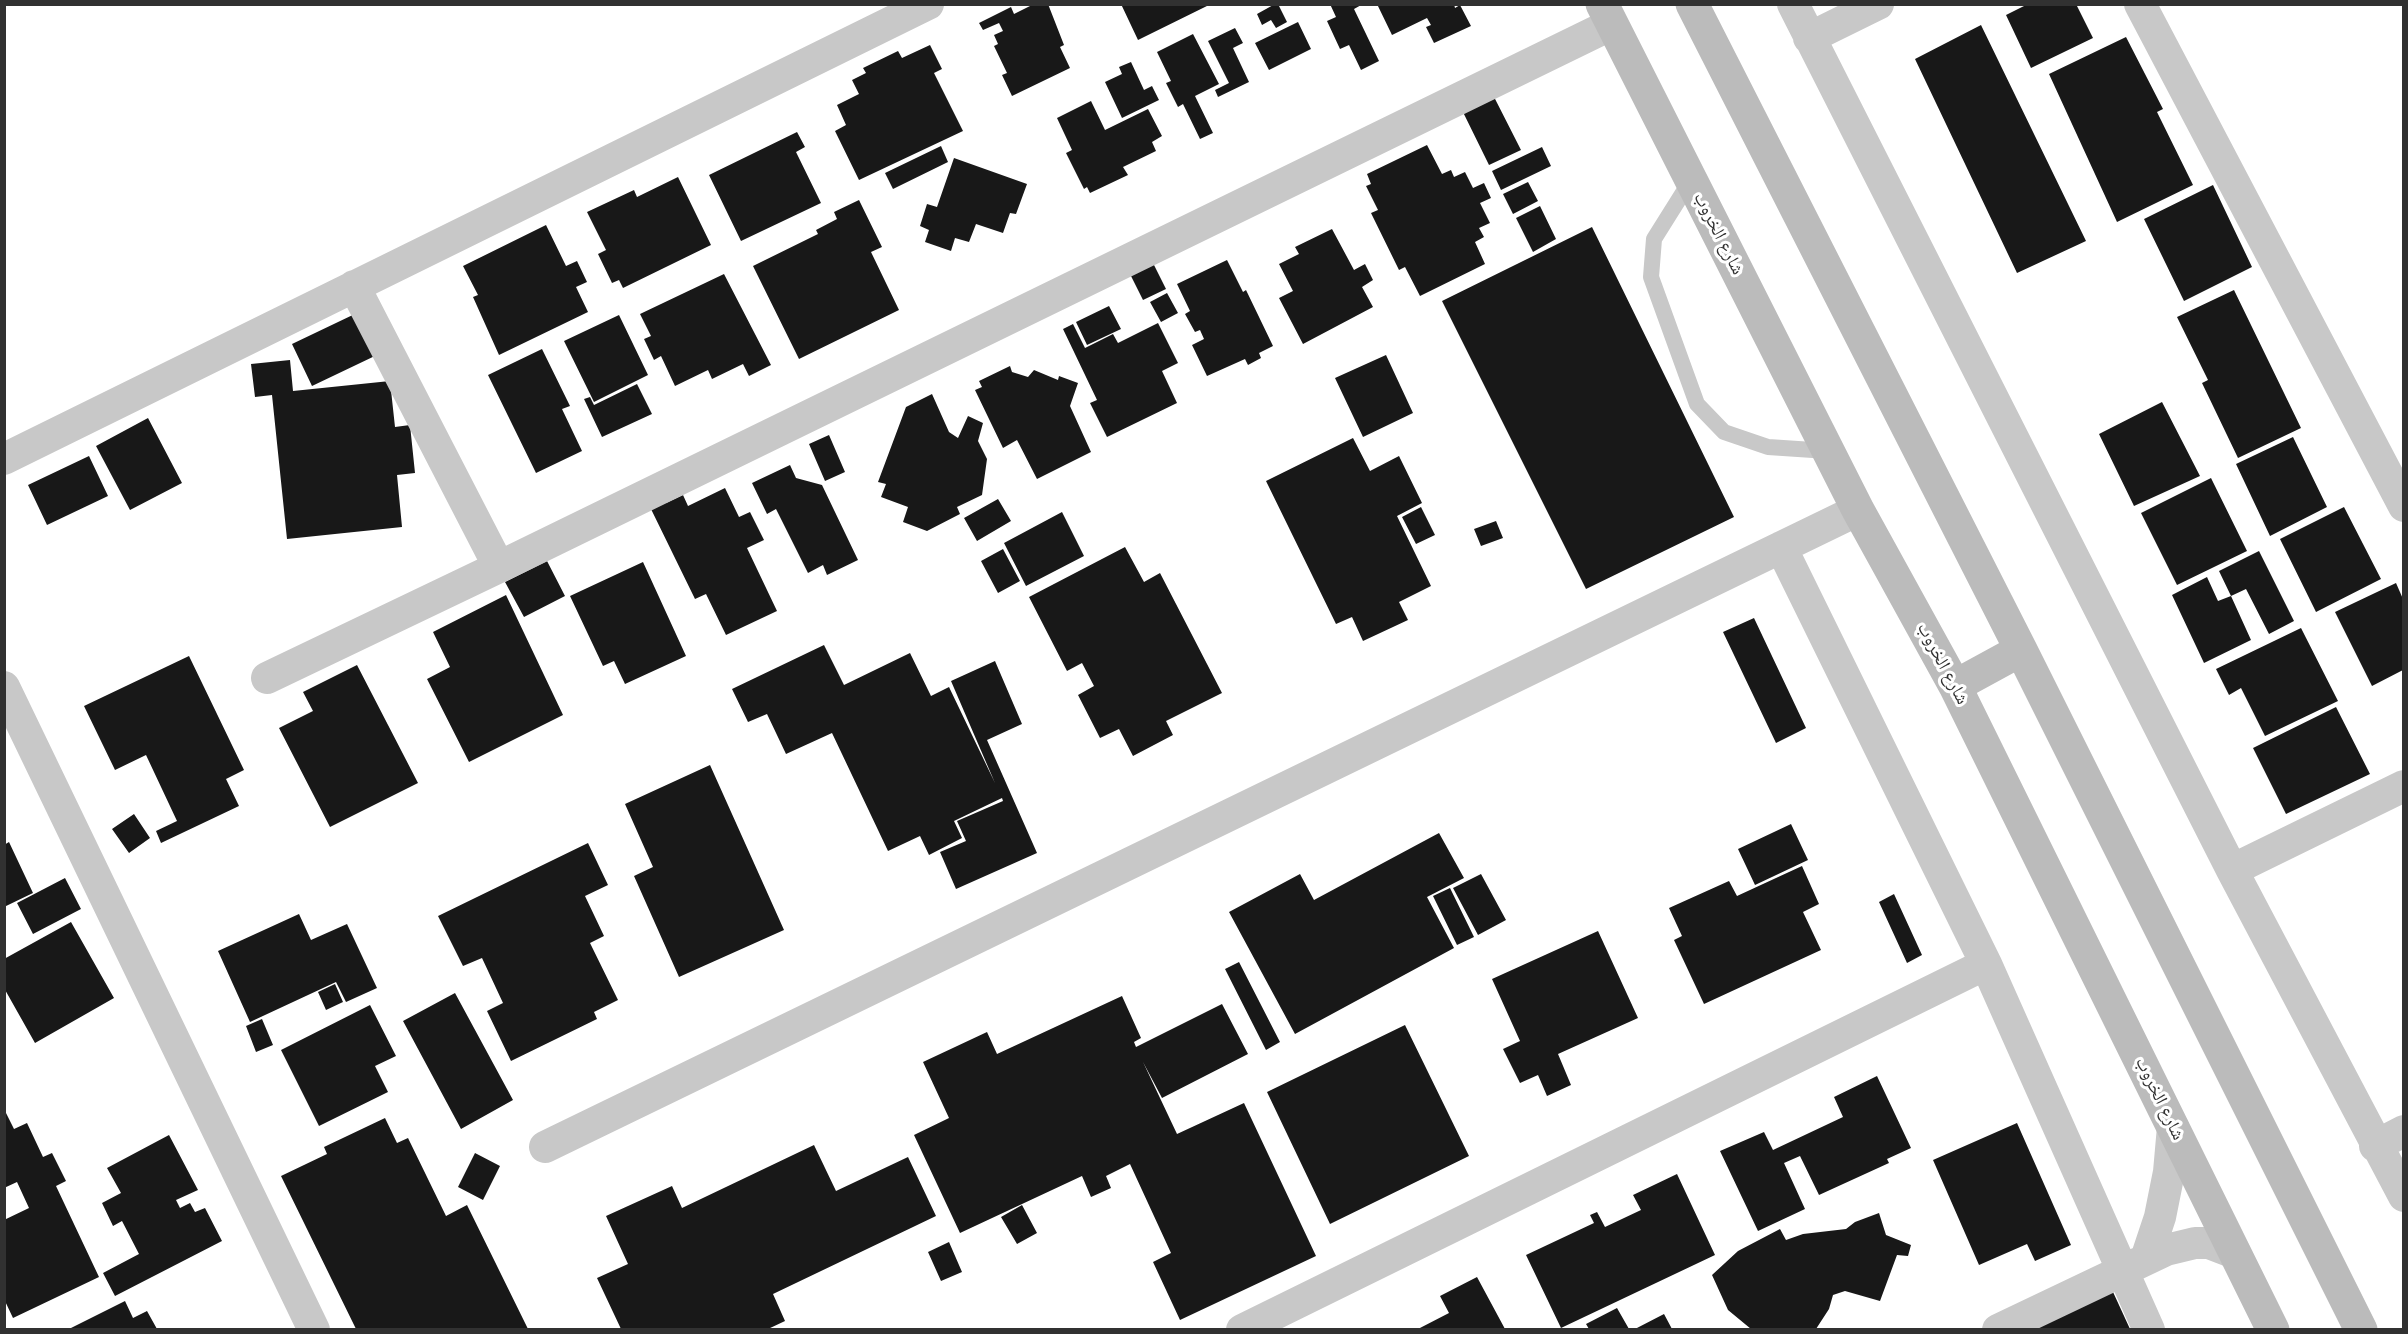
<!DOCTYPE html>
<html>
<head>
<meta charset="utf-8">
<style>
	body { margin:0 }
	#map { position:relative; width:2408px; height:1334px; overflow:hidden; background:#fff; font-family:Jost,sans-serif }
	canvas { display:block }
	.frame { position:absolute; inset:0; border:6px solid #313131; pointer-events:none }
</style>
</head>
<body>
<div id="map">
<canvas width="2408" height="1334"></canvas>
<div class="frame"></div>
</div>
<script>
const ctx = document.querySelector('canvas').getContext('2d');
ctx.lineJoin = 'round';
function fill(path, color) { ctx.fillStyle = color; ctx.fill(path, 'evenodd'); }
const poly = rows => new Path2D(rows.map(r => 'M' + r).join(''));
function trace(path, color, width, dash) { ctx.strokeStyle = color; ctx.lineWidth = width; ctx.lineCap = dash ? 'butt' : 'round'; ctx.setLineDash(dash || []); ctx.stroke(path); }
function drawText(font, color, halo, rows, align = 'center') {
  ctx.font = font + ' Jost,"Noto Naskh Arabic",sans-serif'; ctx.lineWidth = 6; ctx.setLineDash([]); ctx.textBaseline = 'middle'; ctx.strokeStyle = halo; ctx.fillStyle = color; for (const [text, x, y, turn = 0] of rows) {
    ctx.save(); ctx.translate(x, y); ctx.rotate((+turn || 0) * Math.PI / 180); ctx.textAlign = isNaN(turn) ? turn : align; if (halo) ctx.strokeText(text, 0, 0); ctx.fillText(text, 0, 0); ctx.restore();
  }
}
fill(poly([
	[1034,4,1048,4,1064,45,1060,47,1070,68,1012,96,1002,75,1007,73,994,46,998,44,994,35,1003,31,999,23,983,30,979,23,1011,7,1014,14],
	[1121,4,1211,4,1138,40],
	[1275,4,1278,4,1287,22,1276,28,1271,20,1262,25,1257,14],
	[1330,4,1363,4,1354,9,1379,61,1361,70,1349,45,1340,49,1327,21,1336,17],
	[1377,4,1454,4,1455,8,1460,5,1471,26,1434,43,1426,27,1431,25,1427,18,1392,35],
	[2028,4,2076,4,2093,38,2031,68,2006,15],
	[1298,22,1311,49,1269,70,1255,43],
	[1981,25,2086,241,2017,273,1915,59],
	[1235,28,1243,43,1233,48,1249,82,1218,97,1215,90,1229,83,1208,41],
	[1193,34,1219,84,1195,96,1213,133,1200,139,1183,104,1178,107,1166,83,1171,81,1157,52],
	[2126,37,2163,109,2157,112,2193,185,2117,222,2049,74],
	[930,45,942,69,934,73,963,131,859,180,835,131,846,125,837,105,859,94,852,80,866,73,863,68,898,51,902,58],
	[1131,62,1144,90,1152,86,1159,100,1122,118,1105,82,1122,74,1119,67],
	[1491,91,1521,150,1489,165,1460,106],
	[1091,101,1105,130,1148,109,1162,136,1152,142,1156,151,1123,167,1128,175,1090,193,1087,187,1084,189,1066,153,1072,150,1057,118],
	[797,132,805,147,796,152,821,203,741,241,709,175],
	[1427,145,1442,174,1451,170,1454,177,1465,172,1473,188,1484,183,1491,198,1480,203,1490,223,1479,228,1484,237,1475,242,1485,264,1420,296,1405,267,1399,270,1371,213,1378,210,1366,186,1371,184,1367,174],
	[941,146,948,162,893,189,885,173],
	[1542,147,1551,166,1501,190,1492,171],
	[954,158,1027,184,1016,214,1010,213,1003,233,976,224,969,242,955,238,951,251,925,242,929,230,920,226,927,204,937,207],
	[678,177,711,245,623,288,619,280,612,283,598,254,606,250,587,212,634,190,637,197],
	[1528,182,1538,201,1513,214,1503,194],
	[2213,185,2252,267,2184,301,2144,219],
	[859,200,882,247,871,252,899,310,799,359,753,266,818,234,816,230,837,219,834,212],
	[1540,206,1556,239,1533,252,1516,218],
	[546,225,566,266,577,261,587,282,576,287,588,312,499,355,473,297,478,295,463,266],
	[1592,227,1734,517,1586,589,1442,301],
	[1332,229,1354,270,1365,264,1373,280,1362,287,1373,307,1303,344,1279,298,1293,291,1279,264,1299,254,1295,247],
	[1151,259,1166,289,1143,300,1128,270],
	[1227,260,1243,292,1246,290,1273,346,1259,353,1261,358,1248,365,1245,359,1207,376,1192,345,1204,339,1200,330,1195,332,1185,314,1190,311,1177,284],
	[724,274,771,365,749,376,743,364,712,379,708,370,675,386,661,356,654,360,644,339,651,336,640,314],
	[2234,290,2301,428,2238,458,2202,383,2208,380,2177,317],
	[1167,293,1178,313,1161,322,1150,302],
	[1109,306,1121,329,1087,345,1076,322],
	[359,312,379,354,312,386,292,344],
	[619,315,648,375,594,402,564,341],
	[1158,323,1178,363,1162,371,1177,403,1107,437,1090,403,1097,400,1063,329,1073,324,1085,348,1113,334,1118,343],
	[542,349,570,406,562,409,582,451,536,473,488,375],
	[1386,355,1413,413,1363,437,1335,378],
	[290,360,293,391,390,381,395,427,410,425,415,473,397,475,402,527,287,539,272,395,255,397,251,364],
	[1010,366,1012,372,1028,377,1034,370,1058,380,1059,376,1078,383,1070,406,1091,452,1037,479,1017,440,1003,448,975,390,982,387,979,381],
	[637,384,652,414,602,437,584,399,590,397,594,405],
	[932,394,949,432,958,438,968,416,983,423,978,441,987,459,982,495,957,507,960,514,927,531,903,522,908,507,881,497,886,484,878,482,906,407],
	[2162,402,2200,476,2134,506,2099,434],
	[148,418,182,483,130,510,96,446],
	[829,435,845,472,825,481,809,444],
	[2293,437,2327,507,2270,536,2236,464],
	[1353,438,1370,471,1399,456,1422,503,1397,516,1431,586,1399,602,1408,620,1363,641,1352,617,1336,624,1266,481],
	[89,456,108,496,47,525,28,485],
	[790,465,796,478,822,485,858,560,827,575,823,565,808,573,776,509,767,514,752,483],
	[2211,478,2247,551,2177,585,2141,513],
	[725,488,739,517,750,512,764,540,747,548,777,611,726,635,706,594,695,599,650,507,664,500,666,503,683,495,688,506],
	[998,499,1011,521,977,541,964,518],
	[1421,507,1435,535,1416,544,1402,517],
	[2344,507,2381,579,2316,612,2280,539],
	[1062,512,1084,556,1026,586,1004,543],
	[1496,521,1503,538,1481,546,1474,529],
	[1125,547,1144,582,1160,573,1222,693,1166,721,1173,735,1133,756,1119,729,1100,738,1078,695,1094,686,1082,663,1067,671,1029,597],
	[1003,549,1020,581,998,593,981,561],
	[2259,551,2294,621,2269,634,2246,589,2231,596,2219,571],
	[547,561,565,596,524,617,505,582],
	[643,562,686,656,625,684,614,661,603,666,570,596],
	[2207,577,2218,601,2231,596,2251,640,2204,663,2172,595],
	[2396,583,2403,599,2403,670,2372,686,2335,612],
	[506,595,563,715,469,762,427,679,450,667,433,632],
	[1754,618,1806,728,1776,743,1723,632],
	[2301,628,2338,701,2265,736,2241,688,2229,695,2216,669],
	[824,645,844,685,910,653,931,696,949,687,995,783,951,681,995,661,1022,724,987,740,1037,853,956,889,940,852,966,841,957,821,1003,801,1002,798,954,821,962,838,929,855,920,836,888,851,832,733,786,754,767,714,748,722,732,689],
	[189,656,244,770,226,779,239,806,161,843,156,831,177,821,146,755,115,770,84,706],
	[357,665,418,783,330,827,279,728,313,711,303,692],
	[2336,707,2370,774,2286,814,2253,748],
	[710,765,784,930,679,977,634,876,653,867,625,804],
	[134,814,150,838,129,853,112,829],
	[1791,824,1808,860,1755,885,1738,849],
	[1439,833,1464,878,1427,897,1454,948,1295,1034,1229,912,1300,874,1314,900],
	[9,842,33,893,4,907,4,845],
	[588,843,608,885,585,896,604,936,590,943,618,1000,594,1012,597,1019,511,1061,487,1011,503,1003,482,958,463,966,438,916],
	[1802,866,1819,904,1803,912,1821,950,1704,1004,1674,940,1682,936,1669,908,1729,881,1737,896],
	[1481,874,1506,920,1478,935,1453,888],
	[65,878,81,909,33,934,17,903],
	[1450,888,1474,937,1457,945,1433,896],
	[1894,894,1922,955,1907,963,1879,902],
	[299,914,311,940,347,924,377,988,346,1002,336,982,250,1022,218,951],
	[71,922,114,998,35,1043,4,988,4,959],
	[1598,931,1638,1018,1558,1054,1571,1085,1547,1096,1538,1075,1520,1083,1503,1049,1520,1041,1492,979],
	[1239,962,1280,1042,1266,1050,1225,969],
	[335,984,343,1002,326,1010,318,992],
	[455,993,513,1100,461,1129,403,1021],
	[1122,996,1141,1038,1134,1042,1136,1047,1222,1004,1248,1054,1162,1098,1143,1062,1177,1134,1244,1103,1316,1256,1180,1320,1153,1262,1171,1253,1130,1164,1106,1176,1111,1188,1091,1197,1082,1176,960,1233,914,1135,949,1118,923,1062,987,1032,997,1054],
	[370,1005,396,1056,375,1066,388,1092,319,1126,281,1050],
	[262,1019,273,1045,256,1052,246,1026],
	[1405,1025,1469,1156,1330,1224,1267,1092],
	[1877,1076,1911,1148,1887,1159,1889,1163,1819,1195,1800,1156,1784,1163,1805,1209,1758,1231,1720,1151,1764,1132,1773,1150,1843,1117,1834,1097],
	[4,1109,14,1129,27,1123,43,1157,52,1153,66,1181,56,1186,99,1277,13,1318,4,1299,4,1220,29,1208,17,1182,4,1188],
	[385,1118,397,1143,408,1138,446,1216,467,1205,528,1329,356,1329,281,1176,327,1154,324,1147],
	[2017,1123,2071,1245,2035,1261,2027,1244,1979,1265,1933,1160],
	[169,1135,198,1190,176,1200,180,1208,190,1203,195,1212,205,1208,222,1241,115,1296,103,1273,139,1254,122,1221,113,1226,102,1203,121,1193,107,1168],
	[814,1145,836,1191,908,1157,936,1216,773,1294,785,1321,768,1329,621,1329,597,1278,628,1264,606,1216,672,1186,682,1208],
	[475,1153,500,1166,483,1200,458,1187],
	[1677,1174,1715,1255,1561,1328,1526,1255,1594,1223,1590,1215,1597,1212,1605,1227,1641,1210,1633,1195],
	[1022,1205,1037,1233,1017,1244,1001,1217],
	[1879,1213,1886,1235,1911,1245,1908,1256,1897,1255,1880,1301,1845,1291,1833,1295,1829,1309,1816,1329,1751,1329,1728,1310,1712,1275,1738,1251,1780,1229,1786,1240,1803,1234,1846,1229,1855,1222],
	[949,1242,962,1272,941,1281,928,1252],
	[1477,1277,1505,1329,1418,1329,1449,1313,1440,1296],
	[2113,1292,2130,1329,2033,1329],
	[125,1301,133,1318,147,1311,157,1329,69,1329],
	[1617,1308,1629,1329,1589,1329,1586,1324],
	[1664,1314,1672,1329,1635,1329]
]), '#181818');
trace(poly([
	[1691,180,1654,239,1651,277,1697,404,1724,432,1768,447,1828,451]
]), '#c8c8c8', 16);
trace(poly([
	[1793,4,2232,870,2404,1196],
	[2140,4,2404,506],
	[1809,38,1878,4],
	[354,286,499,567],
	[4,459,928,4],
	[1781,547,1986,964,2149,1330],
	[267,678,499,567,1612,24],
	[4,687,314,1330],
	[2232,870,2404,786],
	[2375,1146,2404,1131],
	[545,1147,1858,510],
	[2146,1259,2160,1217,2169,1172,2173,1127],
	[1242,1330,1986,964],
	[1998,1330,2166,1250,2195,1243,2209,1243,2235,1253]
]), '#c8c8c8', 32);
trace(poly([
	[1602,4,1858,510,1955,686,2273,1330],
	[1692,4,2021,650,2361,1330],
	[1955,686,2021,650]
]), '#bbb', 33);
drawText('18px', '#313131', '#fff', [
	["شارع الخروب",1718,234,63],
	["شارع الخروب",1942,664,62],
	["شارع الخروب",2159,1099,64]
]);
</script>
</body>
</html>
